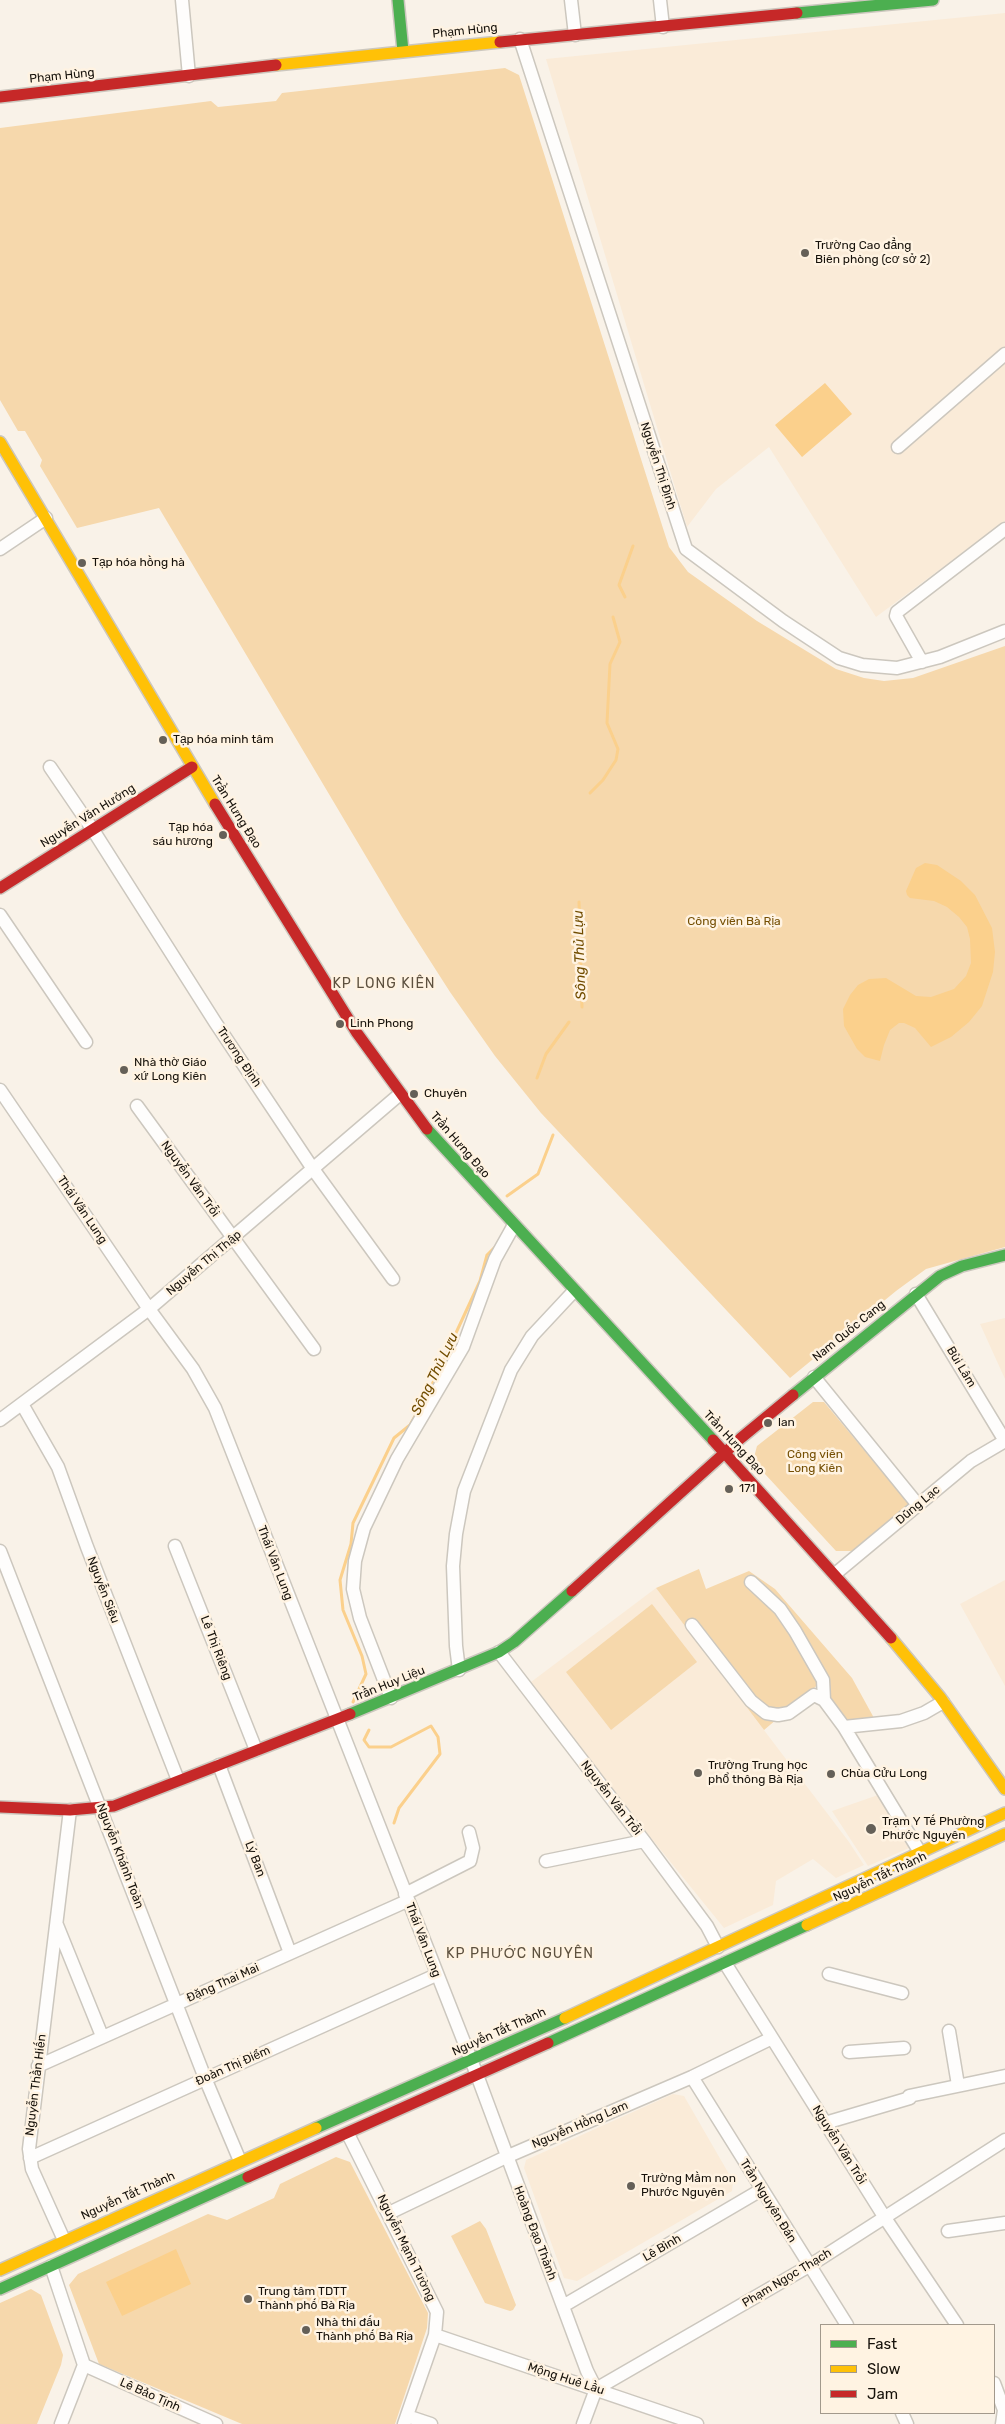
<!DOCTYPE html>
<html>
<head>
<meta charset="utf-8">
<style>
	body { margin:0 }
	#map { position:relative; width:1005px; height:2424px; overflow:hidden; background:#f9f2e8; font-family:Rubik,sans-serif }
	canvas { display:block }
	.legend { position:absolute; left:820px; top:2324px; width:175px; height:90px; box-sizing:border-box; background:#fff3e2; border:1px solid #a2998c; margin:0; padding:6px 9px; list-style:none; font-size:15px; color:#16110a }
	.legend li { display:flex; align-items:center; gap:10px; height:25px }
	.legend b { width:25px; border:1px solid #a2998c }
</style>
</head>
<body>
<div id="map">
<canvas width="1005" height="2424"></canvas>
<ul class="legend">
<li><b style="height:6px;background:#4caf50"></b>Fast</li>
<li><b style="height:6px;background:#ffc107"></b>Slow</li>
<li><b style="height:6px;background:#c62828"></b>Jam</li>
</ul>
</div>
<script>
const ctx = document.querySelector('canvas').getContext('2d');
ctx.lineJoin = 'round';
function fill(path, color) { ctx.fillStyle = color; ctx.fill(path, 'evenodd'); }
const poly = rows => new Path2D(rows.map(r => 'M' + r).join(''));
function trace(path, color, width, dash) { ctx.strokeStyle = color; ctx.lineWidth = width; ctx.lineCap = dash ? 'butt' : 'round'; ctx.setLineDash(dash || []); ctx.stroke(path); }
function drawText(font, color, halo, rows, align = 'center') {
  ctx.font = font + ' Rubik,sans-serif'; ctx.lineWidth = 5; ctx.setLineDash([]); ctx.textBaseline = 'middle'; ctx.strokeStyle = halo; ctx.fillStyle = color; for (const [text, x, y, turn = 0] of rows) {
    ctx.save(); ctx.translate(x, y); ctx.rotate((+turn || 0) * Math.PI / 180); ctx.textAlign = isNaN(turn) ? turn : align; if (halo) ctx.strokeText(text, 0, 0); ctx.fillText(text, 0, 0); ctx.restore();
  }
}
fill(poly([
	[1005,13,1005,521,876,617,769,447,716,489,687,527,546,59],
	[1005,1318,1005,1379,980,1324],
	[1005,1580,1005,1686,960,1604],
	[656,1588,849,1842,864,1865,836,1878,813,1859,776,1881,773,1905,724,1928,527,1685],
	[878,1795,909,1848,868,1866,832,1811],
	[673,2094,684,2096,733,2181,732,2191,577,2281,564,2278,524,2168,526,2160]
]), '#faebd8');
fill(poly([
	[505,68,519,75,661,522,669,547,688,572,757,621,836,669,864,678,884,681,913,678,1005,646,1005,1247,926,1269,896,1291,790,1378,541,1113,495,1056,450,992,402,917,159,508,77,528,40,466,42,460,25,431,18,431,0,400,0,128,211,101,218,107,276,101,282,93],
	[813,1402,824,1402,909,1504,853,1551,836,1551,753,1461,757,1446],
	[699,1569,706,1589,749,1571,775,1589,852,1678,874,1718,845,1722,820,1683,764,1730,656,1588],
	[652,1604,697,1662,611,1730,566,1672],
	[336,2157,350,2162,428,2313,427,2328,395,2424,242,2424,99,2364,69,2285,78,2274,208,2214,227,2220,274,2198,280,2184],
	[480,2221,486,2229,516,2305,513,2310,510,2311,485,2303,451,2236],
	[31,2289,41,2295,63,2355,61,2365,37,2424,0,2424,0,2303]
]), '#f6d8ac');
fill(poly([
	[825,383,852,414,802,457,775,425],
	[925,863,937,865,961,881,975,895,992,928,995,952,993,972,982,1006,969,1022,951,1037,931,1047,915,1028,904,1023,899,1023,890,1030,884,1045,880,1061,865,1057,857,1049,844,1026,843,1009,850,995,858,985,869,979,886,978,916,996,931,997,954,989,966,976,971,963,970,939,967,927,959,917,947,907,934,901,910,898,907,895,906,891,916,868],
	[176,2249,191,2284,122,2316,106,2282]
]), '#fbd08c');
trace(poly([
	[625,597,619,585,633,546],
	[590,793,603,780,616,760,618,749,607,723,610,664,620,642,613,617],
	[579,902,582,1007],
	[537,1078,546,1054,569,1022],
	[507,1196,538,1174,553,1135],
	[353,1702,366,1674,362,1656,343,1610,340,1580,351,1544,353,1523,394,1438,410,1425,430,1389,480,1281,487,1255,497,1245],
	[369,1730,364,1740,369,1747,391,1747,431,1726,438,1737,440,1754,399,1808,394,1823]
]), '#fbd08c', 3);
const street = poly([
	[182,0,189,76],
	[571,0,575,35],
	[660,0,663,27],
	[520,39,686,549,783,621,839,658,862,665,897,668,940,657,1005,631],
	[898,447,1005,354],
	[0,549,46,518],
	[922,662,896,616,897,612,1005,529],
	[50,767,93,830,215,1022,313,1169,393,1279],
	[0,915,86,1042],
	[0,1090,149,1309,193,1369,215,1408,477,2075,587,2371,596,2389],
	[137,1106,314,1349],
	[814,1377,918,1505],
	[22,1404,58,1467,87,1547,178,1780],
	[0,1420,149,1309,400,1094],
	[175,1546,256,1750],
	[0,1551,205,2078,240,2161],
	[835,1574,971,1461,1005,1441,916,1294],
	[751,1582,780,1609,795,1631,823,1680,824,1700],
	[692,1625,751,1701,766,1713,778,1715,789,1713,814,1695,824,1700,844,1727,921,1854],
	[499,1652,644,1841,707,1926,718,1947],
	[459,1670,456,1646,453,1566,456,1534,464,1491,511,1370,532,1336,574,1291],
	[391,1698,360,1618,353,1589,355,1561,364,1528,397,1459,463,1347,495,1259,514,1225],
	[844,1727,901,1721,924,1713,943,1702],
	[219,1765,290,1953],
	[546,1861,644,1841],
	[405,1894,470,1861,473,1848,469,1832],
	[57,1925,102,2036],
	[725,1963,885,2218,957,2325],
	[829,1974,902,1993],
	[949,2031,958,2085],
	[849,2052,904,2048],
	[38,2066,407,1901],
	[692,2077,847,2325],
	[909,2096,1005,2076],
	[825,2123,910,2098],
	[348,2134,437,2312,435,2335,404,2424],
	[30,2158,436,1975],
	[389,2213,506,2157,692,2077,772,2038],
	[948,2231,1005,2223],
	[64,2240,32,2169,29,2149,70,1810],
	[51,2266,84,2365,61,2424],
	[563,2306,761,2190],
	[435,2335,697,2424],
	[84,2365,216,2424],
	[994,2383,1004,2410,1002,2424],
	[902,2413,907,2424],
	[407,2416,431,2424],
	[583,2424,596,2389,809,2266,1005,2140]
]);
const fast = poly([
	[398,0,403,51],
	[797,13,933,0],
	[427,1129,713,1440],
	[793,1395,940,1276,962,1266,1005,1255],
	[350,1714,499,1652,514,1642,572,1591],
	[548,2043,807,1925],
	[316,2128,565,2018],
	[0,2289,248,2177]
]);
const slow = poly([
	[276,65,500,42],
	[0,442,215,804],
	[891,1638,940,1697,1005,1789],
	[807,1925,1005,1834],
	[565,2018,1005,1813],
	[0,2270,316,2128]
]);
const jam = poly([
	[500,42,797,13],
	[0,97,276,65],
	[215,804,357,1033,427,1129],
	[0,888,192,767],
	[713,1440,891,1638],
	[572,1591,741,1438,793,1395],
	[0,1807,70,1810,114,1806,350,1714],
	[248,2177,548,2043]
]);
trace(street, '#ccc7be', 15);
trace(fast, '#ccc7be', 14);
trace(slow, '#ccc7be', 14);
trace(jam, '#ccc7be', 14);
trace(street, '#fefdfc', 12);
trace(fast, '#4caf50', 11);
trace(slow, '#ffc107', 11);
trace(jam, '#c62828', 11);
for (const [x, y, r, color] of [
	[805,253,5,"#656058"],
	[82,563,5,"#656058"],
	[163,740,5,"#656058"],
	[223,835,5,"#656058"],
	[340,1024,5,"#656058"],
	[124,1070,5,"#656058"],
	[414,1094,5,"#656058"],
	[768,1423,5,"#656058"],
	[729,1489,5,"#656058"],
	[698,1773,5,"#656058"],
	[831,1774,5,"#656058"],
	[871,1829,6,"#656058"],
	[631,2186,5,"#656058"],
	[248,2299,5,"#656058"],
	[306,2330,5,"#656058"]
]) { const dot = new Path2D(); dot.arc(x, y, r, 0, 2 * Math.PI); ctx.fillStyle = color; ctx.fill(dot); trace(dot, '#fff3e2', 2); }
drawText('12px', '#16110a', '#fff3e2', [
	["Phạm Hùng",465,31,-6],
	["Phạm Hùng",62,76,-6],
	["Nguyễn Thị Định",658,466,72],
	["Trần Hưng Đạo",236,812,58],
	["Nguyễn Văn Hưởng",88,816,-32],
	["Trương Định",239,1057,56],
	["Trần Hưng Đạo",460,1145,49],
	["Nguyễn Văn Trỗi",190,1179,54],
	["Thái Văn Lung",82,1210,56],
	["Nguyễn Thị Thập",204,1263,-40],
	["Nam Quốc Cang",849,1331,-39],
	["Bùi Lâm",961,1367,59],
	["Trần Hưng Đạo",734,1443,47],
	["Dũng Lạc",918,1505,-40],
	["Thái Văn Lung",275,1563,69],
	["Nguyễn Siêu",103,1590,69],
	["Lê Thị Riêng",216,1648,69],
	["Trần Huy Liệu",389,1684,-22],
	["Nguyễn Văn Trỗi",611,1798,52],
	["Nguyễn Khánh Toàn",120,1856,69],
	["Lý Ban",255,1859,69],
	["Nguyễn Tất Thành",880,1877,-25],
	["Thái Văn Lung",423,1940,69],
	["Đặng Thai Mai",223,1983,-24],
	["Nguyễn Tất Thành",499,2032,-24],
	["Đoàn Thị Điểm",233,2066,-24],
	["Nguyễn Thần Hiến",36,2085,-83],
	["Nguyễn Hồng Lam",580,2125,-23],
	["Nguyễn Văn Trỗi",839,2145,58],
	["Nguyễn Tất Thành",128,2196,-24],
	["Trần Nguyên Đán",768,2201,58],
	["Hoàng Đạo Thành",535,2233,69],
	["Nguyễn Mạnh Tường",406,2248,64],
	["Lê Bình",662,2248,-30],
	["Phạm Ngọc Thạch",787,2278,-31],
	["Mộng Huê Lầu",566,2379,18],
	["Lê Bảo Tịnh",150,2395,24]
]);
drawText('12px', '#16110a', '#fff3e2', [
	["Trường Cao đẳng",815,246],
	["Biên phòng (cơ sở 2)",815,260],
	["Tạp hóa hồng hà",92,563],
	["Tạp hóa minh tâm",173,740],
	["Tạp hóa",213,828,"right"],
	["sáu hương",213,842,"right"],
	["Linh Phong",350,1024],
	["Nhà thờ Giáo",134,1063],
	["xứ Long Kiên",134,1077],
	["Chuyên",424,1094],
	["lan",778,1423],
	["171",739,1489],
	["Trường Trung học",708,1766],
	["phổ thông Bà Rịa",708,1780],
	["Chùa Cửu Long",841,1774],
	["Trạm Y Tế Phường",882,1822],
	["Phước Nguyên",882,1836],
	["Trường Mầm non",641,2179],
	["Phước Nguyên",641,2193],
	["Trung tâm TDTT",258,2292],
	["Thành phố Bà Rịa",258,2306],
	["Nhà thi đấu",316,2323],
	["Thành phố Bà Rịa",316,2337]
], 'left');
drawText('12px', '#754f03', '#fff3e2', [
	["Công viên Bà Rịa",734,922],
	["Công viên",815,1455],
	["Long Kiên",815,1469]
]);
drawText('italic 14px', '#724d00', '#fff3e2', [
	["Sông Thủ Lựu",580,955,-92],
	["Sông Thủ Lựu",435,1374,-64]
]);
ctx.letterSpacing = '1px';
drawText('14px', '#5e513f', '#fff3e2', [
	["KP LONG KIÊN",384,984],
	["KP PHƯỚC NGUYÊN",520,1954]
]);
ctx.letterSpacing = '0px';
</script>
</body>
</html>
